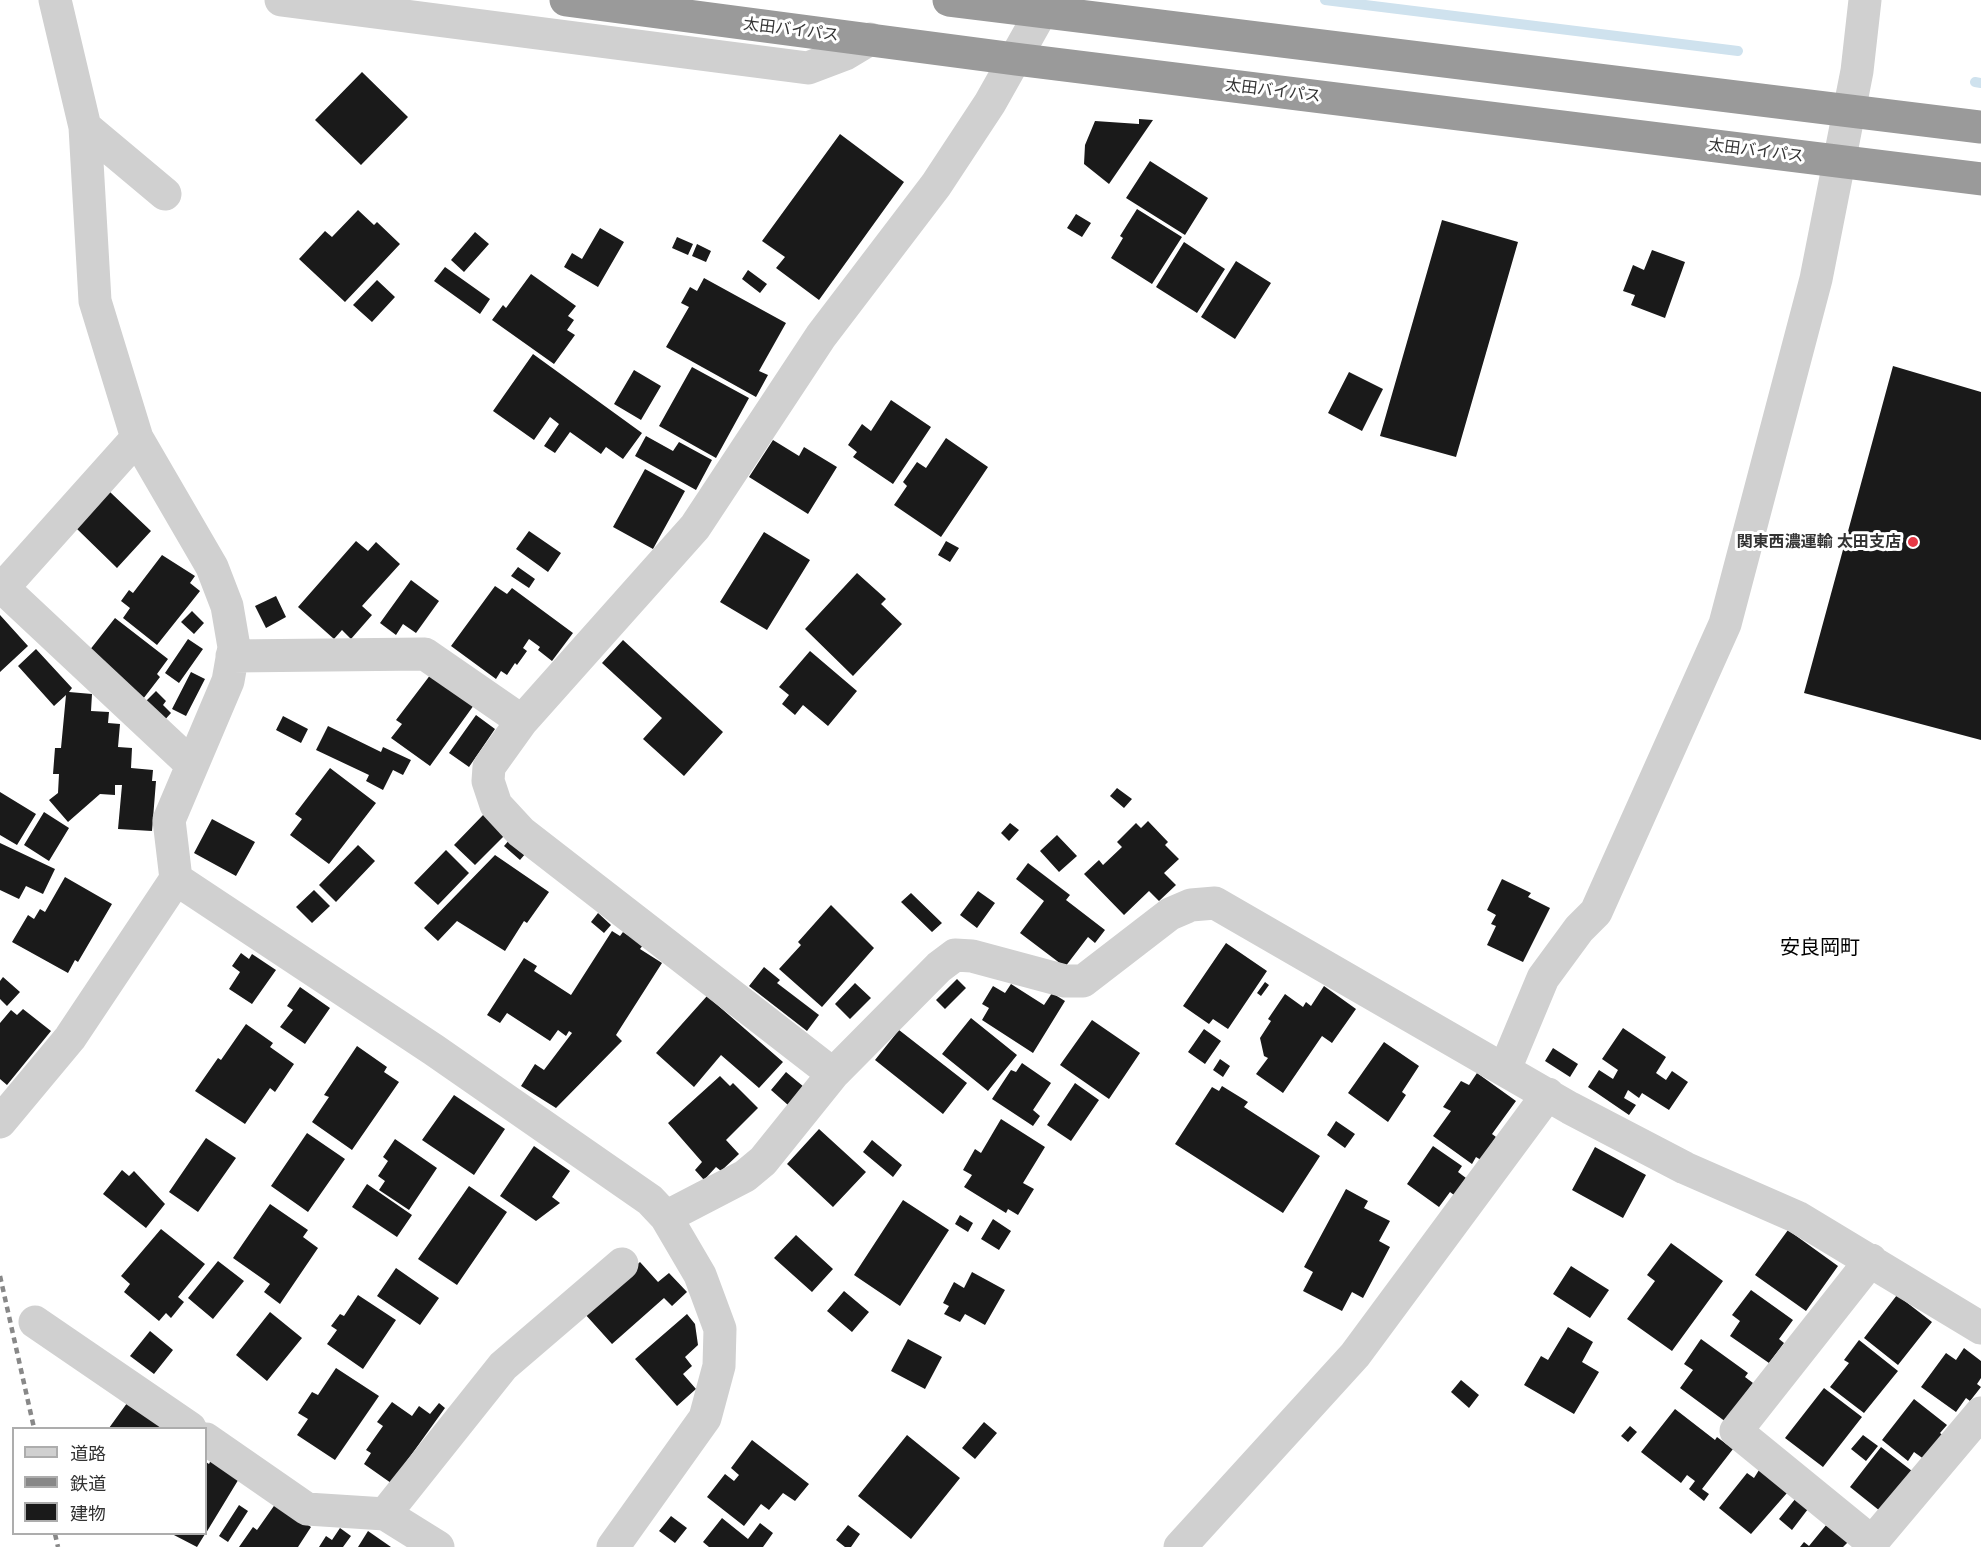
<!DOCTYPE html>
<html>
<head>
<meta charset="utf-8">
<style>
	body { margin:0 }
	#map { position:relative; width:1981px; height:1547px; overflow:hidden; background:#fff; font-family:"Noto Sans","Noto Sans JP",sans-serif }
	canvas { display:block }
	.legend { position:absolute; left:12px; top:1427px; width:195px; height:108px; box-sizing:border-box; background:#fff; border:2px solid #adadad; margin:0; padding:8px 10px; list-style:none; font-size:18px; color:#333 }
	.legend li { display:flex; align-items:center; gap:12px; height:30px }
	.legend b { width:30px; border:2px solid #adadad }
</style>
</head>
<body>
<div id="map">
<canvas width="1981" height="1547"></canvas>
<ul class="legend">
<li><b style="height:8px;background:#d0d0d0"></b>道路</li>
<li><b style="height:8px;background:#888"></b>鉄道</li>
<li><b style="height:16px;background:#1a1a1a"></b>建物</li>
</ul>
</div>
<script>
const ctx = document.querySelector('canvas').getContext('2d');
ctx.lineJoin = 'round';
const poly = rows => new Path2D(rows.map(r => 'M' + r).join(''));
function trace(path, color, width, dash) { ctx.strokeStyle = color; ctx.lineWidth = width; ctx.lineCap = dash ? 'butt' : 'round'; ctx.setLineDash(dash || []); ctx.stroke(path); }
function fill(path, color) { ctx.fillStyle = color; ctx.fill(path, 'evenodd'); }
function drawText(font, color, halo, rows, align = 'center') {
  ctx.font = font + ' "Noto Sans","Noto Sans JP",sans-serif'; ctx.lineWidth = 6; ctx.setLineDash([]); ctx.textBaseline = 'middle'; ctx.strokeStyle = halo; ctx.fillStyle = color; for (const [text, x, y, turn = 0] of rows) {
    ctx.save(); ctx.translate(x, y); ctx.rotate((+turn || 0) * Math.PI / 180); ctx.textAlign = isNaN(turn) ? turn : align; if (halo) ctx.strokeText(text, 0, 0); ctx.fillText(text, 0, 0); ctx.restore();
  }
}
trace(poly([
	[1325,0,1738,51],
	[1975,82,1981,83]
]), '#cfe2ee', 10);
fill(poly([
	[362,72,408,117,361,165,315,120],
	[1139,119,1153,120,1109,184,1084,164,1085,145,1095,121,1139,124],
	[840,134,904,182,819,300,776,268,785,257,762,241],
	[1150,161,1208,198,1185,235,1126,198],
	[1137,209,1182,237,1152,284,1111,258,1123,238,1120,236],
	[358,210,374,225,377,222,400,244,345,302,299,259,325,231,332,237],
	[1076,214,1091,223,1082,237,1067,228],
	[1442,220,1518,242,1456,457,1380,436],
	[600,228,624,242,598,287,564,267,572,253,582,259],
	[475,232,489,244,464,272,451,260],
	[677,237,693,244,688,255,672,248],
	[1184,242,1225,269,1197,313,1156,287],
	[697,244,711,251,706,262,692,256],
	[1652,250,1685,262,1665,318,1631,305,1635,295,1623,291,1633,265,1644,270],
	[1236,261,1271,283,1235,339,1201,317],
	[445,267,490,299,480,314,434,281],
	[748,270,767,284,760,293,742,279],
	[531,274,576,306,568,316,574,320,567,330,575,335,554,364,492,320,503,305,506,308],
	[704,278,786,323,759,371,768,375,756,397,666,347,689,307,681,303,690,287,697,291],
	[377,280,395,297,372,322,353,305],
	[533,354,642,433,623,459,606,447,601,454,570,432,555,453,544,446,559,424,550,417,534,440,493,411],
	[1893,366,1981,392,1981,740,1804,693],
	[692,367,749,398,716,458,659,426],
	[634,370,661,386,641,420,614,404],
	[1349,372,1383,389,1362,431,1328,413],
	[891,400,931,427,893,484,853,457,857,452,848,445,862,424,871,431],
	[646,436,673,451,679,442,712,460,696,490,635,456],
	[946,438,988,467,941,537,894,505,907,486,903,482,917,462,926,468],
	[773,440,799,456,804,447,837,467,808,514,749,477],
	[645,469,685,491,653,549,613,527],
	[110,492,151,531,117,568,76,528],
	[529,531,561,553,548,572,516,549],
	[764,532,810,560,767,630,720,602],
	[356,541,368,551,376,542,400,564,362,606,372,615,351,639,342,630,334,639,298,607],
	[946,541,959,548,950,562,938,555],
	[162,555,195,576,190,583,200,591,157,645,123,618,130,608,121,601,129,590,133,593],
	[518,567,535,579,529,588,511,576],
	[857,573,886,599,881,604,902,624,853,676,805,629],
	[411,580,439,601,416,633,403,624,396,635,380,623],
	[495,586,507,594,512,588,573,633,552,661,538,650,540,647,529,639,523,648,527,651,517,665,515,663,507,675,501,671,496,679,451,646],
	[276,596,286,617,266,628,255,606],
	[192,611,204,623,194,634,181,622],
	[0,615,28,646,0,672],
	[115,618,168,659,157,674,160,677,143,699,89,651],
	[188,639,203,649,179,683,165,673],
	[623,640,723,732,684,776,643,739,662,718,602,663],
	[36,649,72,688,69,692,92,694,91,711,109,712,108,723,120,724,118,747,132,748,131,768,153,770,152,781,156,781,152,831,118,829,122,785,115,785,115,795,100,794,68,822,49,800,58,793,59,774,53,774,55,748,61,748,66,695,54,706,18,666],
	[810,651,857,691,828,726,803,705,795,715,782,704,789,695,779,687],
	[191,672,205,679,186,716,172,709],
	[431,674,474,705,430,766,391,738,402,724,396,720],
	[156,691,166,701,163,705,171,713,162,723,143,704],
	[476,715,495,729,469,767,449,753],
	[283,716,308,729,301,743,276,730],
	[328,726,381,752,383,747,411,760,403,775,393,770,383,790,366,781,369,775,316,750],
	[330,768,376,803,329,864,290,835,302,819,295,814],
	[1117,788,1132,799,1124,808,1110,796],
	[0,792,36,814,17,845,0,835],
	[44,812,69,828,49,861,24,845],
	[484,814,506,834,475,865,454,845],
	[212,819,255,842,236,876,194,853],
	[1148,821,1168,842,1165,845,1179,859,1164,873,1176,885,1159,901,1149,891,1124,915,1084,874,1099,860,1103,865,1122,847,1117,842,1136,823,1141,828],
	[1010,823,1019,830,1009,841,1001,833],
	[1057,835,1077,856,1059,872,1040,851],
	[511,838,526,853,520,860,504,846],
	[0,843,55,869,43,894,26,886,19,899,0,890],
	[358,845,375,861,336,902,319,885],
	[446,850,469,873,438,905,414,883],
	[495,855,549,892,527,923,524,921,505,951,457,921,438,941,424,928],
	[1028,863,1070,895,1066,900,1105,930,1095,943,1088,937,1065,967,1020,933,1044,901,1016,879],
	[65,877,112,904,78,962,75,960,68,973,12,942,28,915,34,919,40,909,45,912],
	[1502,879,1531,893,1528,897,1550,908,1523,962,1487,945,1496,926,1491,924,1496,915,1487,910],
	[314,890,330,906,312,923,296,907],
	[978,891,995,903,977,928,960,915],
	[911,893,942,923,932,932,901,902],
	[831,905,874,948,822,1007,779,969,801,945,798,942],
	[598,913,611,925,604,933,591,922],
	[612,931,620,936,623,932,643,945,640,949,662,963,616,1035,622,1041,556,1108,521,1086,535,1064,544,1070,572,1033,569,1031,566,1036,558,1030,550,1041,507,1013,500,1023,487,1015,524,958,537,966,534,971,571,995],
	[1226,943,1267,971,1228,1029,1213,1019,1209,1024,1183,1006],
	[241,953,249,959,252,954,276,970,252,1004,229,989,240,972,232,966],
	[764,967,780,980,777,983,819,1015,807,1031,749,986],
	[3,977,20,992,7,1006,0,999,0,981],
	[957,979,966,988,945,1009,936,1000],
	[1265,982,1269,985,1261,996,1257,993],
	[855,983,871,998,850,1019,835,1004],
	[1011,984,1044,1005,1052,993,1065,1001,1033,1053,982,1020,989,1008,982,1004,993,986,1005,993],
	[1324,986,1356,1009,1332,1043,1322,1036,1283,1093,1256,1074,1268,1058,1264,1056,1260,1038,1271,1021,1268,1019,1285,994,1303,1007,1306,1002,1311,1006],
	[300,987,330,1008,305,1044,280,1027,293,1010,287,1006],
	[707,996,783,1062,759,1088,721,1055,694,1087,656,1053],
	[23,1009,51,1031,7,1085,0,1079,0,1023,11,1010,17,1015],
	[971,1018,1017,1055,988,1091,942,1054],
	[1092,1020,1140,1053,1109,1099,1060,1065],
	[246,1024,273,1043,270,1047,294,1064,275,1092,270,1088,245,1124,195,1091,218,1058,221,1060],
	[1623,1028,1666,1057,1656,1073,1666,1080,1672,1071,1688,1082,1669,1110,1642,1093,1639,1098,1628,1090,1624,1098,1636,1105,1629,1115,1588,1087,1599,1070,1613,1079,1618,1070,1602,1059],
	[1204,1029,1221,1041,1205,1064,1188,1052],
	[899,1030,967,1083,943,1114,875,1060],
	[1384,1042,1419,1066,1402,1092,1406,1095,1388,1122,1348,1093],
	[357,1046,387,1067,384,1072,399,1082,352,1150,312,1122,329,1097,324,1095],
	[1553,1048,1578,1064,1570,1077,1545,1061],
	[1220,1059,1230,1066,1223,1077,1213,1070],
	[1022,1063,1051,1083,1033,1110,1040,1116,1033,1126,992,1099,1011,1070,1016,1072],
	[786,1072,804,1087,788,1105,771,1090],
	[1477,1073,1516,1101,1492,1134,1496,1137,1481,1160,1476,1157,1472,1164,1433,1136,1451,1111,1443,1107,1461,1081,1469,1085],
	[720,1076,730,1086,733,1083,758,1108,726,1140,739,1154,721,1171,716,1167,704,1180,695,1170,702,1162,668,1123],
	[1075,1083,1099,1100,1071,1141,1047,1125],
	[1222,1086,1248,1102,1244,1107,1320,1156,1283,1213,1175,1144,1212,1087,1219,1091],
	[454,1095,505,1129,474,1175,422,1140],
	[1001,1119,1045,1147,1023,1183,1034,1189,1018,1215,1008,1209,1006,1213,964,1187,972,1175,963,1170,975,1149,981,1153],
	[1336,1121,1355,1134,1345,1148,1327,1135],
	[819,1129,866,1172,833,1207,787,1164],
	[307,1133,345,1159,308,1212,271,1186],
	[206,1138,236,1158,198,1212,169,1192],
	[395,1139,437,1168,409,1210,379,1190,385,1181,378,1176,388,1161,383,1157],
	[872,1140,902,1165,893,1177,863,1152],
	[534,1146,570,1171,552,1197,560,1203,536,1221,500,1196],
	[1433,1146,1462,1166,1458,1172,1466,1178,1454,1195,1450,1192,1439,1207,1407,1184],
	[1595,1147,1646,1175,1623,1218,1572,1190],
	[122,1170,129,1176,134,1171,165,1204,146,1228,103,1194],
	[367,1184,412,1215,397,1237,352,1207],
	[469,1186,507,1212,457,1285,418,1259],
	[1346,1189,1368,1201,1364,1208,1390,1221,1379,1241,1390,1247,1363,1298,1352,1292,1342,1311,1303,1291,1313,1272,1304,1267],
	[903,1200,949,1230,900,1306,854,1275],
	[270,1204,308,1230,303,1237,318,1248,280,1304,264,1292,270,1284,233,1258],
	[960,1215,973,1223,968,1232,955,1224],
	[993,1219,1011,1231,999,1250,981,1239],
	[161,1229,205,1264,178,1297,184,1302,171,1318,166,1313,159,1321,124,1292,130,1284,121,1276],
	[1788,1230,1838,1266,1806,1311,1755,1275],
	[796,1235,833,1269,812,1292,774,1258],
	[1671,1243,1723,1281,1672,1351,1627,1319,1655,1281,1647,1275],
	[218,1261,244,1281,213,1319,188,1298],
	[640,1262,658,1282,669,1273,687,1292,672,1306,664,1298,612,1344,584,1313],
	[1571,1266,1609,1290,1590,1318,1553,1294],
	[396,1268,439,1298,420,1325,377,1296],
	[972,1272,1005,1290,985,1325,965,1314,960,1322,944,1314,949,1306,943,1303,954,1282,964,1288],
	[1751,1290,1793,1320,1779,1339,1784,1343,1769,1363,1730,1336,1740,1321,1732,1315],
	[844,1291,869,1312,852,1332,827,1311],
	[358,1295,396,1320,363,1369,327,1344,337,1330,331,1326,340,1314,344,1316],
	[1897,1295,1932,1322,1898,1365,1864,1338],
	[270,1312,302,1338,267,1381,236,1355],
	[687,1314,695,1324,698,1345,685,1357,692,1366,683,1374,696,1389,677,1406,635,1359],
	[1568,1327,1593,1342,1582,1362,1599,1372,1574,1414,1524,1385,1541,1356,1548,1360],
	[150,1331,173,1350,154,1374,130,1356],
	[908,1339,942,1357,925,1389,891,1371],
	[1701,1339,1748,1373,1745,1377,1753,1383,1726,1422,1680,1388,1693,1370,1684,1364],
	[1859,1340,1898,1371,1864,1413,1830,1387,1849,1363,1844,1360],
	[1964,1348,1981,1361,1981,1378,1977,1384,1981,1387,1970,1401,1966,1398,1956,1412,1921,1387,1946,1353,1956,1360],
	[336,1368,379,1396,335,1460,297,1435,308,1419,298,1413,312,1392,318,1395],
	[1461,1380,1479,1395,1469,1408,1451,1392],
	[1824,1388,1862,1417,1823,1467,1785,1438],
	[130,1399,163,1428,109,1428],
	[1914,1399,1947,1425,1940,1433,1946,1438,1928,1462,1914,1452,1908,1461,1882,1440],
	[392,1402,412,1416,419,1406,430,1414,439,1403,445,1408,391,1483,364,1464,371,1453,366,1450,383,1426,377,1422],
	[1675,1409,1715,1440,1717,1437,1733,1449,1702,1489,1709,1494,1704,1501,1689,1489,1695,1481,1687,1475,1681,1483,1641,1452],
	[984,1422,997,1433,975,1459,962,1448],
	[1630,1426,1637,1432,1628,1442,1621,1436],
	[907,1435,960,1478,911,1539,858,1496],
	[1863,1435,1878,1446,1866,1461,1851,1449],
	[752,1440,809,1484,795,1501,783,1493,769,1510,761,1504,744,1526,707,1497,725,1474,734,1481,739,1475,731,1468],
	[1881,1447,1912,1471,1880,1511,1850,1487],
	[211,1460,240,1477,206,1533,206,1462,209,1464],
	[1759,1470,1787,1493,1751,1534,1719,1508,1747,1473,1754,1478],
	[1796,1498,1808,1509,1792,1530,1779,1519],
	[276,1503,311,1527,298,1547,239,1547,253,1527,257,1530],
	[239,1505,248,1511,228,1542,219,1536],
	[671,1516,687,1528,675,1543,659,1531],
	[722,1518,748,1539,760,1523,773,1533,763,1547,709,1547,703,1542],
	[1827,1524,1849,1541,1843,1547,1800,1547,1804,1542,1809,1546],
	[848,1525,860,1534,851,1547,845,1547,836,1540],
	[340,1528,351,1536,343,1547,319,1547,326,1536,332,1540],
	[368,1531,391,1547,358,1547],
	[172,1534,205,1534,197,1547]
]), '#1a1a1a');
trace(poly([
	[281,0,808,68,845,54,870,39],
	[85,127,165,194],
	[4,589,191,764],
	[0,591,137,438],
	[232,656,425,654,522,721],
	[176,879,434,1050,650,1200,666,1217,700,1275,720,1329,719,1366,705,1418,613,1547],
	[1505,1069,1543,978,1579,929,1596,912,1725,624,1816,279,1857,71,1865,0],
	[833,1074,521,832,496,805,488,781,489,767,522,721,695,527,821,336,936,185,990,103,1048,0],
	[0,1122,70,1038,176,879,169,820,228,681,234,647,227,606,212,567,137,438,95,301,85,127,55,0],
	[666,1217,745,1176,763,1161,833,1074,939,967,955,955,972,956,1065,981,1083,981,1170,914,1191,905,1215,903,1570,1108,1685,1168,1797,1217,1981,1328],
	[1871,1260,1736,1431,1872,1542],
	[35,1322,190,1428],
	[206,1439,307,1509,385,1514],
	[438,1547,385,1514,503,1366,622,1264],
	[1180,1547,1355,1355,1548,1094],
	[1868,1547,1981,1413]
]), '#d0d0d0', 33);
trace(poly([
	[566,0,1015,59,1981,179],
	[949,0,1981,127]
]), '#9a9a9a', 33);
trace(poly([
	[0,1276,34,1428],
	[55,1534,58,1547]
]), '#888', 4.5, [6, 4.5]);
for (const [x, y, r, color] of [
	[1913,542,6,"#e63946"]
]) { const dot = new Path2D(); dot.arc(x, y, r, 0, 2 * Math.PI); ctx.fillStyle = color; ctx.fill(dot); trace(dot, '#fff', 2); }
drawText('16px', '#333', '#fff', [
	["太田バイパス",791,30,7],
	["太田バイパス",1273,91,7],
	["太田バイパス",1756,151,7]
]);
drawText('bold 16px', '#333', '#fff', [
	["関東西濃運輸 太田支店",1901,542]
], 'right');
drawText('20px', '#000', '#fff', [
	["安良岡町",1820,948]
]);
</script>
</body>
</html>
